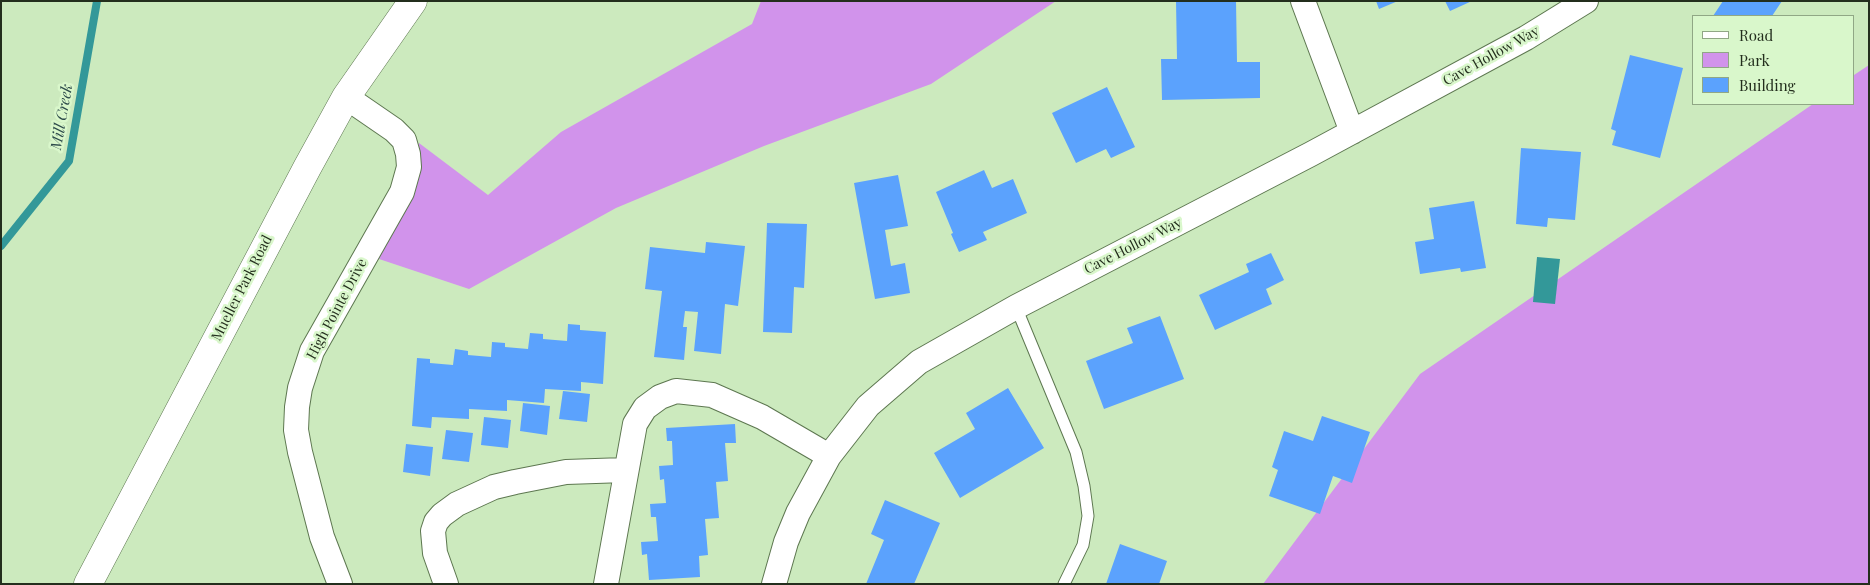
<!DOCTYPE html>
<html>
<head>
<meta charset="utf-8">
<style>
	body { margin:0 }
	#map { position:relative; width:1870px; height:585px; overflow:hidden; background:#cceabe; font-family:"Playfair Display",serif }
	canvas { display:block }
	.frame { position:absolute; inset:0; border:2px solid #232e1d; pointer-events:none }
	.legend { position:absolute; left:1692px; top:15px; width:162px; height:90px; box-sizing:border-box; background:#d9f7cb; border:1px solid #90a785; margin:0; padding:6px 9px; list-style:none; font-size:15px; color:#232e1d }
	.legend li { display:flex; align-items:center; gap:10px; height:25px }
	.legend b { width:25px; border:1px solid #90a785 }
</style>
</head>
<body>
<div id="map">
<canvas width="1870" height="585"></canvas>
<div class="frame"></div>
<ul class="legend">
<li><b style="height:6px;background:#fff"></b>Road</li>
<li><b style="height:14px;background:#d193eb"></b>Park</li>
<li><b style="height:14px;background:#5ba2fd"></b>Building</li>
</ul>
</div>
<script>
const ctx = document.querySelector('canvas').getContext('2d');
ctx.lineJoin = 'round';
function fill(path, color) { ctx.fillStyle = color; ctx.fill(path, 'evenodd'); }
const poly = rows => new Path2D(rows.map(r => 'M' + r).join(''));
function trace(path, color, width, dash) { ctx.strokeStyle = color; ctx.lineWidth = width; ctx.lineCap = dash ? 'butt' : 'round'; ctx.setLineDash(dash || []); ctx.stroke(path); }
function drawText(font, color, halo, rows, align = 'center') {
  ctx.font = font + ' "Playfair Display",serif'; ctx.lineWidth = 5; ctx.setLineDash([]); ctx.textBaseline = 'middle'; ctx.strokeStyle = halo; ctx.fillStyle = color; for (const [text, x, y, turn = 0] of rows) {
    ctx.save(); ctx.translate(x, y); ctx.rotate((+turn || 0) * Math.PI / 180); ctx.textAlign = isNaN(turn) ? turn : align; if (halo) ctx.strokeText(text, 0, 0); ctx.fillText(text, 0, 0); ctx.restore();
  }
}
fill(poly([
	[761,1,1056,1,931,84,764,146,616,208,469,289,379,259,419,143,488,195,561,132,752,24],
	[1869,65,1869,584,1263,584,1420,374,1813,104,1854,104,1854,75]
]), '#d193eb');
fill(poly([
	[1537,257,1560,259,1555,304,1533,302]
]), '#339899');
trace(poly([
	[1,246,69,161,97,1]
]), '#339899', 8);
fill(poly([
	[1176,1,1236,1,1237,62,1260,62,1260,98,1162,100,1161,59,1177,59],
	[1376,1,1398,1,1379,9],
	[1445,1,1472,1,1450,11],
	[1723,1,1782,1,1772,16,1713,16],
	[1630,55,1683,68,1660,158,1612,145,1616,131,1611,129],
	[1107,87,1135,147,1111,158,1106,149,1076,163,1052,113],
	[1521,148,1581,152,1575,220,1548,218,1547,227,1516,224],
	[984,170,992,188,1013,179,1027,213,983,232,987,240,959,252,951,234,953,233,936,192],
	[898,175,908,226,885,230,891,266,905,263,910,293,875,299,854,183],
	[1474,201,1486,268,1461,272,1460,268,1420,274,1415,242,1434,239,1429,208],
	[767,223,807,224,804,288,794,287,792,333,763,332],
	[706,242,745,246,738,306,725,304,721,354,694,351,698,312,685,311,683,327,687,327,684,360,654,357,662,291,645,289,650,247,705,253],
	[1271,253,1284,280,1266,289,1272,304,1215,330,1199,295,1249,272,1246,264],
	[1160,316,1184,379,1104,409,1086,361,1133,343,1127,328],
	[568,324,580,325,580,330,606,332,603,384,581,382,581,391,545,389,544,403,507,400,507,411,469,409,469,419,432,417,431,428,412,426,417,358,430,359,430,363,453,365,455,349,468,351,468,355,491,357,492,342,505,343,505,347,528,349,530,333,543,334,543,339,567,341],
	[1008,388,1044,448,960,498,934,453,975,429,966,413],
	[563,391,590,394,587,422,559,419],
	[523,403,550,406,547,435,520,431],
	[1322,416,1370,432,1352,483,1333,476,1320,514,1269,496,1278,470,1272,467,1284,431,1313,441],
	[484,417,511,420,508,448,481,445],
	[735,424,736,443,725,443,728,481,716,482,719,518,705,519,708,555,699,556,700,577,649,580,647,554,642,555,641,542,658,541,656,517,651,517,650,504,666,503,664,479,660,480,659,466,673,465,672,441,667,441,666,428],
	[446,430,473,433,469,462,442,459],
	[406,444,433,447,430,476,403,472],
	[885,500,940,523,914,584,866,584,884,540,871,534],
	[1120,544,1167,561,1159,584,1106,584]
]), '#5ba2fd');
const lane = poly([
	[1016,307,1076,452,1084,486,1088,516,1083,545,1064,584]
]);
const street = poly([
	[1303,1,1352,132],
	[340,584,322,537,300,452,296,430,297,407,300,388,312,351,402,192,409,167,408,154,404,140,394,130,346,97],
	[446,584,435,553,433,531,436,522,442,515,457,504,494,487,515,482,566,472,625,470],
	[606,584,635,424,645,408,660,397,676,391,712,395,762,417,829,456],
	[774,584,786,542,798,513,829,456,868,406,919,362,1016,307,1311,154,1526,38,1586,1]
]);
const secondary = poly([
	[88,584,307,168,346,97,413,1]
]);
trace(lane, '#5d7750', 13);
trace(street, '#5d7750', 26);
trace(secondary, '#5d7750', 29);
trace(lane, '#fff', 11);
trace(street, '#fff', 24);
trace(secondary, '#fff', 28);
drawText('14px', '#232e1d', '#d9f7cb', [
	["Cave Hollow Way",1491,56,-29],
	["Cave Hollow Way",1133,246,-27],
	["Mueller Park Road",242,288,-63],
	["High Pointe Drive",337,309,-62]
]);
drawText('italic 15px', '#2d4b4b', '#d9f7cb', [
	["Mill Creek",62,117,-80]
]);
</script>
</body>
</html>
